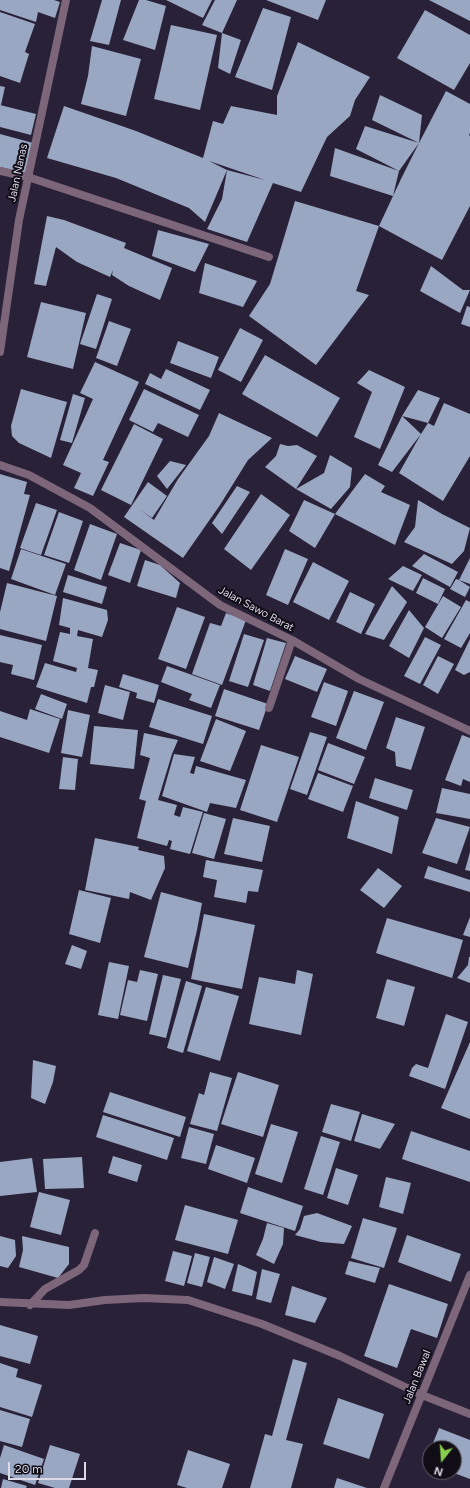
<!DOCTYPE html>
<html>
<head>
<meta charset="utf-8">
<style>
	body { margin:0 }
	#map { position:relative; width:470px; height:1488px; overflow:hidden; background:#282137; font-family:Figtree,sans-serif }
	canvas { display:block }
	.north { position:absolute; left:422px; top:1440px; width:40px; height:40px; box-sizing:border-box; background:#100d17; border:1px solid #625f6a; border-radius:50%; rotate:197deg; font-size:11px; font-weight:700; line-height:16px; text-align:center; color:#dcd9e7 }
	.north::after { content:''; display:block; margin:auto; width:14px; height:18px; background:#87cf4a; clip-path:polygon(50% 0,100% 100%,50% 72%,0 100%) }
	.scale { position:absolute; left:8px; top:1462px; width:78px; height:18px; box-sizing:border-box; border:2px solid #dcd9e7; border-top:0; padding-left:5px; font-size:12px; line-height:14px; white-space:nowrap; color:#dcd9e7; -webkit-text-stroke:3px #100d17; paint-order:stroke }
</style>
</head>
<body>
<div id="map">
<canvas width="470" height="1488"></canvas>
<div class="north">N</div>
<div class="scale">20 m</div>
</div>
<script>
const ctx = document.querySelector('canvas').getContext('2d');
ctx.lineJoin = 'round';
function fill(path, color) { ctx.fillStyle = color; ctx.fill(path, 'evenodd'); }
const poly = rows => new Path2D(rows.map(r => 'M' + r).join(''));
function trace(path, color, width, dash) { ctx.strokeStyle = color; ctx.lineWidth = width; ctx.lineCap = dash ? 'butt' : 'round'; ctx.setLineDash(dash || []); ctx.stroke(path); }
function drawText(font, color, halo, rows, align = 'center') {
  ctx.font = font + ' Figtree,sans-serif'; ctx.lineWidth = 4; ctx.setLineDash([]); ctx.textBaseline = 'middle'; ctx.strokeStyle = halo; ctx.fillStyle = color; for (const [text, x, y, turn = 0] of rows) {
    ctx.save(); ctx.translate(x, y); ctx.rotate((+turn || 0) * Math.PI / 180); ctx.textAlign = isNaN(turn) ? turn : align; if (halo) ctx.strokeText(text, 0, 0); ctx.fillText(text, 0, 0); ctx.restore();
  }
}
fill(poly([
	[0,0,54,0,60,2,55,18,38,12,36,22,0,10],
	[102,0,121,0,109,45,90,41],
	[139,0,146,0,166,6,155,50,123,40],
	[166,0,212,0,203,18],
	[215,0,237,0,222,33,241,40,230,74,218,68,222,33,202,25],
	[266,0,326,0,318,20],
	[429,0,470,0,470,21],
	[263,8,291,17,272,90,235,77],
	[425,10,470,35,470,63,454,90,397,58],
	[0,12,35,24,25,52,29,54,20,83,0,76],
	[171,25,217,35,200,110,154,99],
	[298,42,370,77,355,100,350,116,327,137,301,192,273,183,247,242,207,229,222,199,227,170,205,222,189,208,116,178,47,158,64,106,136,131,203,158,213,121,223,124,231,106,277,115,277,96],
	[209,161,265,180,227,170],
	[92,46,141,59,126,116,81,104,88,76],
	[0,86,5,87,1,105,0,105],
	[446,91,470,104,470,133,469,135,470,136,470,206,442,260,379,226,393,196,330,176,335,148,399,171,356,149,365,126,419,143],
	[419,143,401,179,393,196,399,171],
	[380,95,422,115,419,143,372,120],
	[0,105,36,114,31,135,0,127],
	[0,134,33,143,25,173,0,167],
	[295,201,379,226,356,291,369,295,316,365,249,316,270,284],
	[47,216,64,220,126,243,124,248,172,268,160,300,129,286,112,275,113,270,110,277,77,262,56,247,46,286,34,284],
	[158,230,209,244,195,272,152,256],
	[205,263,257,281,243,307,199,293],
	[431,266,463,290,470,290,460,313,420,291],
	[97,294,112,299,96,349,80,344],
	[41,302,86,313,73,369,27,357],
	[467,306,470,307,470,327,461,324],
	[109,321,131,329,117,366,96,358],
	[240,328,263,340,241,382,218,370],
	[178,341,219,357,211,378,170,363],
	[265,355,340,398,317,437,242,394],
	[95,362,139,382,103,460,109,462,93,496,74,488,81,473,63,465,93,399,80,393],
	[166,369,210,390,200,410,145,384,150,373,161,379],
	[369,370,405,387,380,449,354,437,372,392,357,383],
	[21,389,67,402,51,458,19,443,12,436,11,426],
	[144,389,199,415,188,437,158,423,153,432,129,420],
	[418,390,440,398,428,423,402,416],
	[73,394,85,398,72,443,60,440],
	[444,403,470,414,470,456,443,501,399,473,421,434,392,472,378,465,402,416,421,434,428,423,434,426],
	[219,413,272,438,248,460,220,505,183,558,124,517,148,482,167,496,152,518,139,509,154,520,178,479,209,436],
	[134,424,163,439,131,505,101,490],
	[280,444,288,446,297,445,317,456,296,489,265,467,276,456],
	[330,455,352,468,350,487,331,509,296,489,324,473],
	[170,461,186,465,167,489,157,476],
	[0,474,27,482,24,494,30,495,9,571,0,568],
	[365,474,385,486,381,492,410,505,395,545,335,514],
	[237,486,250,492,222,534,212,523],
	[261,494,290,515,251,570,224,549],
	[304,500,335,514,315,548,289,531],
	[418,500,442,514,470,528,464,551,452,564,404,542,415,527],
	[36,503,57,510,41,555,20,548],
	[59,512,83,521,69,563,44,555],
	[90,524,117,534,101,580,74,570],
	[120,543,141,550,130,583,108,575],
	[21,549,66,564,55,595,11,579],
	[285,549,308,559,288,605,266,595],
	[424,554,458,572,450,587,412,566],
	[470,558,470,584,459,580,470,587,465,597,450,589,456,579,459,580],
	[145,560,160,565,180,583,176,598,137,586],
	[313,562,349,581,329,620,293,602],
	[403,566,422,575,413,591,388,579],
	[68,575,107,587,102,604,63,592],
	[423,578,445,589,438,604,416,593],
	[7,583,57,596,46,641,0,629,0,612],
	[392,586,407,602,384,640,365,634],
	[350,592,375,604,361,634,336,622],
	[443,596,461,607,442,638,425,627],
	[63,598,107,610,108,620,102,637,78,630,77,636,93,639,88,668,98,670,94,687,91,687,87,703,36,687,45,663,76,672,77,668,53,661,60,632,70,634,70,628,59,625],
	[466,600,470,602,470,633,461,648,444,639],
	[177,607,205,617,186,669,158,659],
	[409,610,424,628,409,658,389,646],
	[226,613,246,620,222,685,192,674,210,623,221,626],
	[244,634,264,640,248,687,229,681],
	[0,635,42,645,34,680,11,674,13,665,0,662],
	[425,637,441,645,420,684,404,676],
	[267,638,286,643,270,691,253,685],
	[470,639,470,672,464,675,455,670],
	[295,656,327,669,317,692,285,679],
	[438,656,454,664,438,694,423,685],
	[167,666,220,685,211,708,189,700,192,694,161,682],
	[123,674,159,685,154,703,136,698,137,693,119,687],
	[324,682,348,691,336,726,311,717],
	[105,685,130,692,123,720,98,713],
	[224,689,268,704,259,730,215,716],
	[354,691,384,702,366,750,336,738],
	[41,694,67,704,62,719,35,709],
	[158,699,212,716,203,744,149,727],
	[30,709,60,719,49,753,0,737,0,711,27,720],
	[68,710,90,715,82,757,61,753],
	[396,717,425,727,411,770,396,766,395,752,386,748],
	[216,719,246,731,230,771,200,761],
	[94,726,138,730,134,769,90,764],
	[310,732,327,737,307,795,290,789],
	[144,733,178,740,172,754,158,800,177,805,174,815,180,817,183,807,203,812,190,854,170,849,172,841,169,840,167,846,137,838,146,801,139,799,150,758,140,755],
	[462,735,470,738,470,782,463,779,461,786,445,780],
	[328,743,365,757,354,784,318,770],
	[261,745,299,757,277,822,240,810],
	[174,754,195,757,190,773,194,774,196,766,246,780,236,808,210,803,207,812,162,796],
	[63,757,78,759,75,790,59,789],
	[318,773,353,786,343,812,308,799],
	[375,778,413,790,407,810,369,798],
	[442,788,470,794,470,819,436,813],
	[356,801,399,817,392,854,347,838],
	[204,813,226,819,214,859,192,853],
	[233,818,270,826,262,862,224,854],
	[436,818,470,827,457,864,422,853],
	[95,838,139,847,138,850,164,856,165,868,151,900,130,892,129,899,85,890],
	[470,852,470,871,465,870],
	[206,860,263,870,258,892,248,891,246,903,214,897,217,880,203,877],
	[428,866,470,880,470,892,424,878],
	[378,868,402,886,384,908,360,890],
	[79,890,111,898,100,943,69,934],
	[161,892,202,903,197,930,188,968,144,957],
	[204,914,255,925,242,989,191,979],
	[470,917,470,937,463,935],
	[387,918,463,940,452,978,376,953],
	[72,945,87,951,81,969,65,964],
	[469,957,470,957,470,983,457,978,468,965],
	[109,962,129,966,118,1019,98,1015],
	[140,970,158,974,147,1021,120,1015,128,980,137,982],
	[297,970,313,974,301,1035,249,1024,259,977,295,984],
	[163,975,181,979,166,1038,149,1034],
	[387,979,415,987,404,1026,376,1018],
	[186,981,202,986,183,1053,167,1048],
	[206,987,239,996,220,1061,187,1051],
	[446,1014,468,1022,445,1089,409,1076,412,1068,416,1064,428,1068],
	[470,1042,470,1119,441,1108],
	[33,1060,56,1066,53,1082,45,1104,31,1098],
	[210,1072,232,1078,217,1131,190,1124,199,1093,204,1095],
	[238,1072,279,1085,263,1137,221,1124],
	[110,1092,186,1117,180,1137,103,1112],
	[331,1104,360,1112,351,1141,322,1132],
	[362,1114,395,1124,380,1149,354,1141],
	[103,1115,174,1138,167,1160,96,1137],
	[271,1124,298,1132,282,1183,255,1174],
	[189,1127,214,1134,206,1164,181,1158],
	[411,1131,470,1151,470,1182,402,1159],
	[321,1136,340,1142,323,1195,304,1189],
	[216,1145,255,1158,247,1183,208,1169],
	[113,1156,142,1165,137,1182,108,1173],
	[82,1157,84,1188,45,1189,43,1159],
	[32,1158,37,1192,0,1196,0,1162],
	[336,1168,358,1175,348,1205,327,1198],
	[386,1177,411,1183,403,1214,379,1207],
	[248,1187,303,1206,295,1231,240,1213],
	[39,1192,70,1200,61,1235,30,1227],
	[185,1205,238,1220,228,1254,175,1240],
	[317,1213,352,1226,344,1244,321,1242,295,1235,300,1229,304,1216],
	[363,1218,397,1228,384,1268,351,1258],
	[267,1223,284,1228,283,1244,274,1264,256,1255,263,1239],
	[407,1235,461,1254,451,1282,398,1262],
	[0,1236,15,1240,16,1256,8,1268,0,1266],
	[22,1236,69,1247,69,1264,58,1278,19,1267,23,1250],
	[173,1251,192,1256,184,1286,165,1281],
	[195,1253,210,1257,202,1287,187,1283],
	[214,1257,234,1264,225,1289,207,1282],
	[349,1261,380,1268,375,1283,345,1274],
	[238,1264,257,1272,252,1296,232,1291],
	[262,1269,280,1274,271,1303,256,1299],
	[389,1284,448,1304,437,1338,411,1329,397,1368,364,1356],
	[292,1286,327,1298,315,1323,285,1315],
	[0,1325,38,1336,30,1364,0,1356],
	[293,1359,307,1363,286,1440,303,1444,291,1488,250,1488,265,1434,272,1436],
	[0,1363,18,1369,16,1377,42,1385,32,1417,0,1407],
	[338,1398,384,1414,369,1459,323,1444],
	[0,1410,30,1419,22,1447,0,1441],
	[439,1428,470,1440,470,1479,454,1473,454,1448,431,1448],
	[4,1445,44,1459,35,1485,0,1473,0,1458],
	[50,1445,80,1454,69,1488,55,1488,38,1483],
	[188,1450,230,1464,222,1488,187,1488,177,1485],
	[430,1452,430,1463,426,1462],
	[337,1478,367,1488,334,1488],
	[3,1479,27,1486,26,1488,1,1488]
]), '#9aa7c2');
trace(poly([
	[0,171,28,177,269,257],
	[0,352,19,220,66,0],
	[0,465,29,475,90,508,220,605,292,640,359,679,470,731],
	[269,708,292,640],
	[0,1302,69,1305,105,1300,144,1298,188,1300,262,1324,340,1356,422,1395,470,1414],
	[30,1305,45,1289,79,1270,84,1265,95,1233],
	[384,1488,470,1275]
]), '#7d667a', 8);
drawText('11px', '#dcd9e7', '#100d17', [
	["Jalan Nanas",18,173,-78],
	["Jalan Sawo Barat",256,609,28],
	["Jalan Bawal",417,1377,-68]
]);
</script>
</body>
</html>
